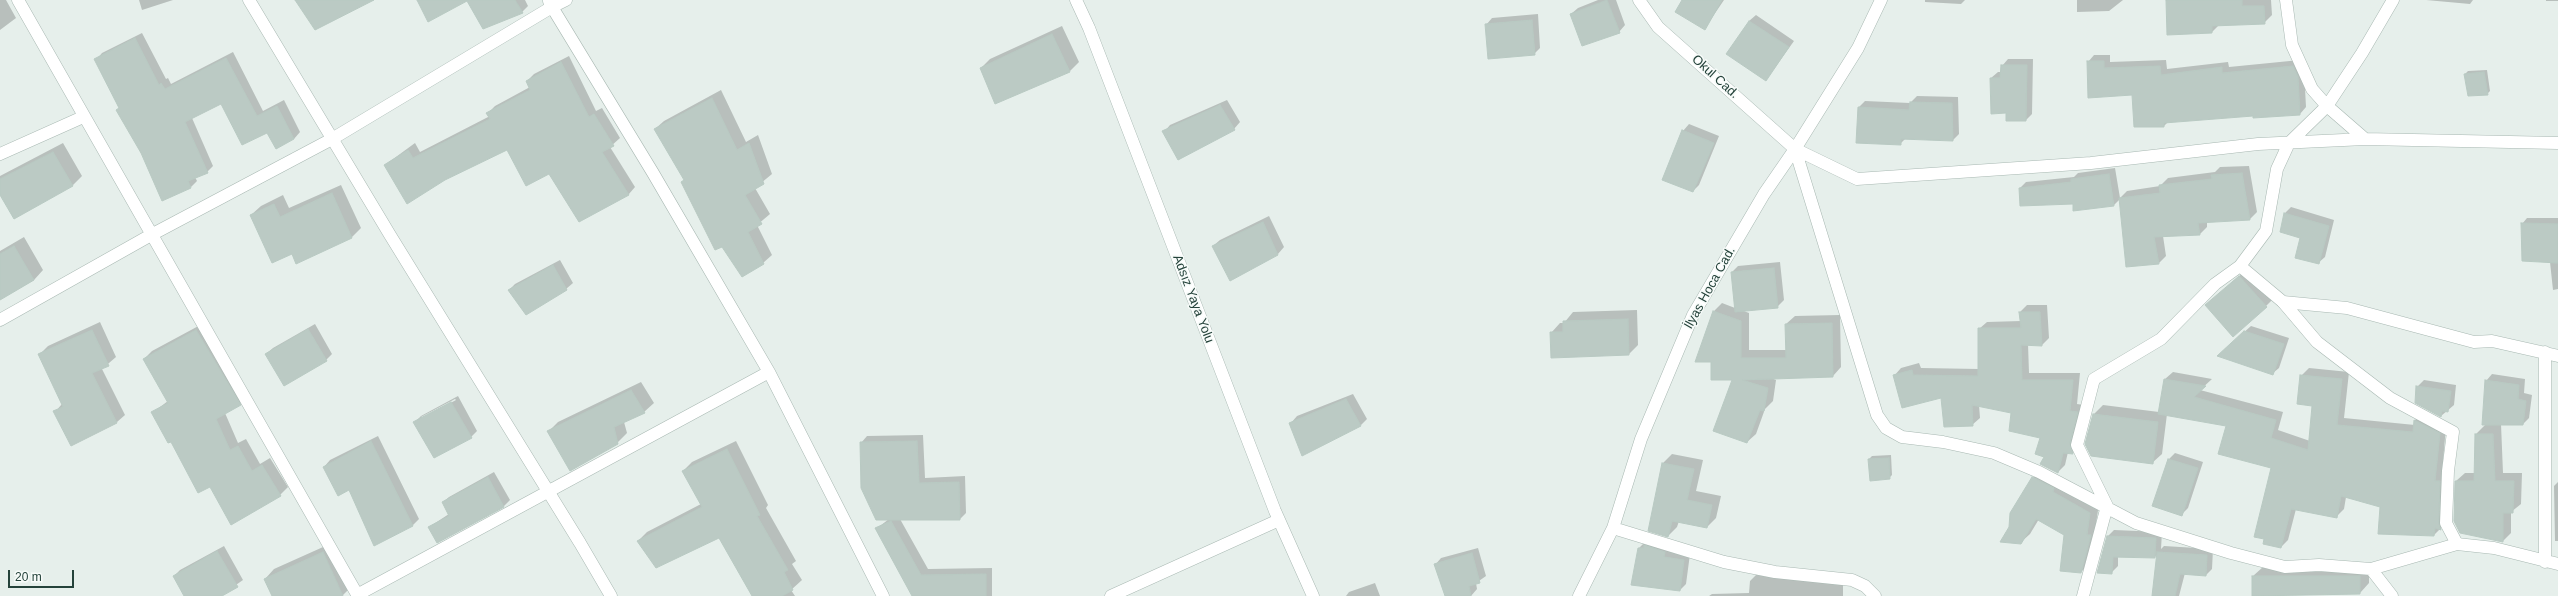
<!DOCTYPE html>
<html>
<head>
<meta charset="utf-8">
<style>
	body { margin:0 }
	#map { position:relative; width:2558px; height:596px; overflow:hidden; background:#e6efeb; font-family:Arial,sans-serif }
	canvas { display:block }
	.scale { position:absolute; left:8px; top:570px; width:66px; height:18px; box-sizing:border-box; border:2px solid #24423a; border-top:0; padding-left:5px; font-size:12px; line-height:14px; white-space:nowrap; color:#24423a; -webkit-text-stroke:3px #f7fbf9; paint-order:stroke }
</style>
</head>
<body>
<div id="map">
<canvas width="2558" height="596"></canvas>
<div class="scale">20 m</div>
</div>
<script>
const ctx = document.querySelector('canvas').getContext('2d');
ctx.lineJoin = 'round';
function fill(path, color) { ctx.fillStyle = color; ctx.fill(path, 'evenodd'); }
const poly = rows => new Path2D(rows.map(r => 'M' + r).join(''));
function trace(path, color, width, dash) { ctx.strokeStyle = color; ctx.lineWidth = width; ctx.lineCap = dash ? 'butt' : 'round'; ctx.setLineDash(dash || []); ctx.stroke(path); }
function drawText(font, color, halo, rows, align = 'center') {
  ctx.font = font + ' Arial,sans-serif'; ctx.lineWidth = 3; ctx.setLineDash([]); ctx.textBaseline = 'middle'; ctx.strokeStyle = halo; ctx.fillStyle = color; for (const [text, x, y, turn = 0] of rows) {
    ctx.save(); ctx.translate(x, y); ctx.rotate((+turn || 0) * Math.PI / 180); ctx.textAlign = isNaN(turn) ? turn : align; if (halo) ctx.strokeText(text, 0, 0); ctx.fillText(text, 0, 0); ctx.restore();
  }
}
fill(poly([
	[0,0,6,0,16,18,0,30],
	[139,0,173,0,142,10],
	[468,0,525,0,528,6,522,12],
	[1598,0,1616,0,1625,25,1619,32,1571,14,1578,8],
	[1683,0,1724,0,1705,28],
	[1925,0,1965,0,1961,4,1925,2],
	[2077,0,2123,0,2109,11,2077,12],
	[2167,0,2271,0,2272,15,2264,23,2219,25,2212,32],
	[2426,0,2473,0,2470,4],
	[2546,0,2558,0,2558,1,2546,1],
	[1538,14,1540,48,1534,54,1486,25,1492,18],
	[1756,15,1794,41,1766,80,1749,21],
	[1062,26,1079,62,1070,71,996,102,981,68,990,59],
	[142,33,166,79,168,78,171,84,233,52,263,111,284,100,300,132,294,139,268,131,221,103,192,118,213,166,207,172,195,177,197,181,191,187,141,153,96,60,102,53],
	[2094,55,2110,55,2110,62,2166,60,2167,69,2228,62,2229,67,2300,60,2304,70,2306,107,2300,114,2253,115,2168,122,2164,126,2133,94,2088,62],
	[569,56,596,111,602,108,620,138,610,147,635,187,629,194,579,221,549,173,508,148,385,165,415,143,420,152,490,116,488,113,495,106,530,87,527,81,534,74],
	[2008,59,2033,59,2032,114,2026,120,2007,112,1991,78,1998,72,2002,72,2002,66],
	[2487,70,2490,91,2487,94,2465,74,2468,71],
	[721,90,746,142,758,135,772,174,755,188,770,214,757,225,772,255,763,263,685,180,655,129,664,121],
	[1917,96,1958,97,1959,134,1953,140,1906,138,1900,144,1859,107,1865,101,1910,103],
	[1227,100,1240,122,1234,129,1164,132,1170,125],
	[1689,124,1719,136,1699,185,1693,191,1683,131],
	[63,143,82,176,73,185,15,218,0,193,0,176],
	[2249,166,2257,212,2250,219,2207,221,2207,227,2200,234,2163,236,2166,256,2159,263,2120,199,2114,205,2074,203,2020,188,2026,182,2074,177,2078,173,2115,168,2120,198,2127,191,2160,186,2168,178,2215,172,2220,167],
	[341,185,361,228,352,237,297,262,292,253,251,215,261,206,283,195,289,208],
	[2291,207,2334,220,2325,257,2318,263,2285,213],
	[1269,216,1284,247,1278,254,1230,279,1213,246,1220,240],
	[2527,218,2558,218,2558,289,2553,290,2550,262,2522,224],
	[24,237,43,270,34,280,0,299,0,251],
	[560,260,573,283,566,289,509,290,515,284],
	[1780,262,1784,300,1777,307,1741,310,1749,313,1749,350,1787,350,1786,324,1795,316,1840,315,1841,367,1833,376,1771,378,1776,380,1773,401,1765,409,1756,434,1747,442,1733,379,1713,312,1722,303,1735,308,1732,272,1738,266],
	[2245,271,2272,300,2266,306,2213,299],
	[2027,305,2047,305,2049,338,2042,345,2028,344,2029,373,2080,373,2077,404,2084,405,2080,446,2073,453,2068,452,2065,465,2058,472,2046,457,2041,438,2012,412,1979,405,1980,418,1972,425,1942,397,1894,376,1901,368,1919,363,1921,368,1979,369,1979,329,1987,322,2021,321,2020,312],
	[1637,310,1638,345,1629,354,1551,333,1560,323,1564,323,1573,312],
	[100,322,116,357,102,369,125,415,117,422,55,412,62,404,40,354,48,346],
	[204,323,248,397,240,404,225,413,238,443,246,439,260,464,270,458,288,487,280,495,210,485,171,440,152,413,168,401,144,359,152,351],
	[315,324,332,354,326,360,266,354,273,348],
	[2251,326,2289,338,2279,368,2273,373,2224,350],
	[2309,368,2349,372,2344,418,2415,425,2415,420,2422,413,2446,426,2442,474,2448,521,2434,535,2381,506,2346,497,2344,509,2336,517,2296,509,2288,540,2281,547,2273,468,2227,425,2167,414,2162,454,2152,463,2094,414,2103,405,2159,412,2165,379,2173,372,2212,379,2200,390,2283,412,2278,430,2310,441,2314,405,2301,376],
	[2492,374,2525,379,2524,393,2532,395,2529,418,2523,424,2501,424,2503,473,2522,473,2521,504,2511,512,2511,533,2503,541,2456,481,2465,473,2475,473,2476,434,2486,424,2486,381],
	[2424,380,2456,385,2454,405,2441,416,2417,387],
	[641,382,654,403,644,412,624,422,627,433,617,443,549,431,558,422],
	[1353,394,1367,419,1361,425,1291,423,1297,416],
	[458,396,477,431,471,437,415,422,421,416],
	[455,399,456,400,421,419,421,417],
	[923,435,925,478,965,476,966,513,960,519,900,519,928,569,992,568,992,596,913,596,876,529,889,519,861,443,867,436],
	[378,436,419,519,413,525,374,544,350,489,324,467,330,460],
	[736,441,768,505,766,508,796,561,792,564,802,580,791,590,795,596,753,596,719,536,638,541,647,532,701,504,683,471,692,462],
	[2175,453,2203,462,2188,508,2182,514,2153,506,2169,459],
	[1672,454,1703,460,1696,491,1721,496,1716,518,1707,527,1679,521,1677,527,1668,536,1663,463],
	[1891,455,1892,475,1889,478,1871,480,1869,459,1872,456],
	[2042,468,2099,504,2090,563,2081,572,2065,535,2039,519,2030,534,2020,543,2010,527,2033,478],
	[494,472,510,500,504,506,437,542,429,527,449,514,443,502,449,497],
	[2558,482,2558,541,2555,541,2554,486],
	[2114,530,2162,532,2161,549,2164,546,2213,549,2212,569,2206,575,2185,573,2179,596,2153,596,2158,554,2155,557,2118,556,2118,566,2111,573,2108,536],
	[1645,542,1690,554,1686,584,1680,590,1638,549],
	[332,543,352,586,343,595,273,596,265,579,274,569],
	[224,546,243,580,220,596,185,596,174,576,180,570],
	[1478,548,1486,576,1476,583,1477,589,1471,596,1446,596,1435,565,1441,558],
	[2263,567,2369,567,2369,583,2360,593,2253,596,2253,576],
	[1756,575,1799,576,1843,580,1843,596,1709,596,1712,594,1749,593,1750,581],
	[1375,583,1380,596,1346,596,1349,592]
]), '#0003');
const building = poly([
	[295,0,374,0,315,30,295,0],
	[417,0,515,0,523,13,483,29,467,1,428,22,417,0],
	[1607,0,1620,33,1582,46,1570,14,1607,0],
	[1682,0,1722,0,1705,30,1675,12,1682,0],
	[2166,0,2242,0,2242,6,2264,6,2265,24,2212,26,2212,33,2167,35,2166,0],
	[1532,20,1535,55,1488,59,1485,24,1532,20],
	[1749,21,1789,47,1766,81,1726,54,1749,21],
	[1052,34,1070,72,995,104,980,68,1052,34],
	[135,38,159,85,161,83,165,89,226,58,257,116,277,106,294,139,276,149,267,133,242,145,221,104,185,122,208,173,188,181,191,188,162,201,141,153,116,110,119,108,94,59,135,38],
	[2087,61,2104,61,2104,68,2160,66,2161,75,2222,67,2222,73,2293,66,2298,77,2300,115,2253,118,2253,116,2164,123,2164,127,2134,127,2132,95,2088,98,2087,61],
	[561,62,589,117,594,114,614,146,602,152,629,195,579,222,549,174,526,186,507,150,445,180,407,204,384,165,408,150,413,158,490,119,486,113,530,90,526,81,561,62],
	[2001,65,2027,65,2026,121,2006,121,2006,113,1991,114,1990,78,2000,78,2001,65],
	[2484,72,2488,95,2468,96,2464,74,2484,72],
	[712,98,737,150,749,143,764,184,745,195,762,224,748,232,764,264,742,277,722,247,715,250,681,182,684,180,654,129,712,98],
	[1910,102,1952,103,1953,141,1901,139,1901,145,1856,143,1858,107,1909,110,1910,102],
	[1220,105,1235,130,1178,160,1162,131,1220,105],
	[1682,130,1714,143,1693,192,1662,180,1682,130],
	[53,152,73,186,14,219,0,195,0,179,53,152],
	[2242,173,2250,220,2198,223,2200,235,2154,237,2159,264,2126,267,2119,198,2160,193,2159,185,2212,179,2211,175,2242,173],
	[2109,174,2114,206,2073,211,2073,204,2020,206,2019,188,2071,182,2071,179,2109,174],
	[332,193,352,238,296,264,292,254,272,263,250,215,274,204,280,217,332,193],
	[2284,213,2329,226,2319,264,2295,258,2300,238,2280,232,2284,213],
	[1263,222,1278,255,1230,281,1212,246,1263,222],
	[2521,223,2558,224,2558,263,2522,261,2521,223],
	[14,246,34,280,0,300,0,254,14,246],
	[553,265,567,290,526,315,508,290,553,265],
	[1774,268,1778,308,1735,312,1731,272,1774,268],
	[2239,276,2267,307,2233,337,2205,305,2239,276],
	[1713,311,1741,321,1741,358,1786,358,1785,324,1832,323,1833,377,1742,380,1768,388,1764,411,1760,410,1747,443,1713,431,1732,380,1711,380,1711,362,1695,362,1713,311],
	[2019,312,2040,312,2042,346,2021,345,2022,380,2073,380,2070,411,2078,412,2070,443,2073,454,2063,453,2058,473,2040,464,2044,457,2035,454,2040,438,2009,431,2011,413,1972,405,1973,426,1944,427,1941,398,1902,408,1893,375,1912,370,1913,375,1978,376,1978,328,2021,328,2019,312],
	[1628,319,1629,355,1551,358,1550,332,1563,332,1563,321,1628,319],
	[308,329,327,361,284,386,265,354,308,329],
	[92,330,109,366,92,373,117,423,71,446,53,411,63,407,38,354,92,330],
	[196,330,241,405,216,419,230,450,238,446,252,471,262,465,281,496,231,525,210,487,198,493,171,442,168,443,151,412,168,403,143,359,196,330],
	[2244,331,2284,344,2273,375,2217,356,2244,331],
	[2300,375,2342,379,2337,425,2413,432,2414,420,2440,433,2435,481,2440,481,2439,523,2441,530,2435,528,2434,536,2378,534,2380,507,2341,496,2337,518,2291,509,2281,548,2263,544,2264,539,2254,537,2271,468,2218,454,2226,426,2158,414,2164,379,2206,386,2194,397,2276,420,2271,438,2308,450,2312,406,2297,404,2300,375],
	[2485,380,2519,385,2518,399,2526,401,2523,425,2482,425,2485,380],
	[2416,386,2451,391,2448,412,2442,411,2441,417,2415,403,2416,386],
	[631,390,645,413,614,427,618,444,570,471,547,431,631,390],
	[1346,399,1361,426,1302,456,1289,423,1346,399],
	[451,402,472,438,434,458,413,422,451,402],
	[2093,414,2158,422,2153,464,2091,456,2085,444,2093,414],
	[2475,434,2493,434,2495,481,2514,481,2513,513,2503,513,2503,542,2460,533,2454,521,2455,481,2474,481,2475,434],
	[371,441,413,526,374,546,349,490,338,496,323,467,371,441],
	[917,441,919,483,959,482,960,520,876,520,861,488,860,442,917,441],
	[727,449,760,515,757,516,788,570,784,572,793,590,782,596,752,596,719,538,656,568,637,541,702,507,682,471,727,449],
	[1889,458,1890,479,1870,481,1868,459,1889,458],
	[2168,459,2198,468,2182,516,2152,506,2168,459],
	[1662,463,1694,469,1687,500,1712,505,1707,528,1672,521,1668,537,1648,531,1662,463],
	[488,477,504,507,437,543,428,527,449,516,442,502,488,477],
	[2032,477,2054,488,2053,492,2090,513,2087,535,2091,535,2081,573,2060,571,2064,535,2036,519,2021,544,2000,542,2009,527,2010,513,2032,477],
	[891,521,921,575,986,574,986,596,912,596,875,528,891,521],
	[2107,536,2156,538,2155,558,2113,557,2112,574,2097,573,2107,536],
	[1644,545,1665,552,1664,557,1684,560,1680,591,1631,585,1638,548,1644,548,1644,545],
	[217,551,238,587,222,596,184,596,173,576,217,551],
	[323,552,343,596,272,596,264,579,323,552],
	[2157,552,2207,555,2206,576,2180,574,2175,596,2152,596,2157,552],
	[1472,553,1480,583,1469,586,1471,596,1445,596,1434,564,1472,553],
	[2252,576,2360,576,2360,594,2252,596,2252,576]
]);
fill(building, '#bbcac4');
trace(building, '#b8c9c2', 1);
const service = poly([
	[2283,302,2317,342,2390,398,2453,432,2448,471,2446,523,2457,544]
]);
const minor = poly([
	[18,0,358,596],
	[249,0,390,235,580,543,611,596],
	[1076,0,1089,28,1275,511,1313,596],
	[1639,0,1658,27,1795,149,1857,179,2091,163,2258,144,2365,139,2558,143],
	[2286,0,2292,45,2312,89,2327,106,2365,139],
	[549,1,552,7,566,0],
	[1795,149,1877,415,1886,428,1902,437,1943,442,1994,453,2039,472,2136,523,2231,553,2285,567,2319,565,2371,569,2457,544,2494,548,2558,564],
	[0,154,83,117],
	[2240,266,2283,302,2347,308,2474,342,2492,341,2558,356],
	[0,320,151,235,332,139,552,7,653,173,769,372,883,596],
	[1613,528,1724,562,1775,572,1852,580,1865,586,1875,596],
	[2545,562,2545,352],
	[2371,569,2392,596],
	[357,595,769,372],
	[1111,596,1279,520],
	[1579,596,1613,528,1641,439,1693,315,1764,194,1795,149,1858,48,1881,0],
	[2083,596,2107,506,2077,445,2094,379,2161,339,2215,284,2240,266,2266,231,2277,169,2289,143,2327,106,2362,53,2393,0]
]);
trace(service, '#a8b8b2', 13);
trace(minor, '#a8b8b2', 13);
trace(service, '#fff', 12);
trace(minor, '#fff', 12);
drawText('13px', '#24423a', '#f7fbf9', [
	["Okul Cad.",1715,77,42],
	["İlyas Hoca Cad.",1710,288,-61],
	["Adsız Yaya Yolu",1193,299,69]
]);
</script>
</body>
</html>
